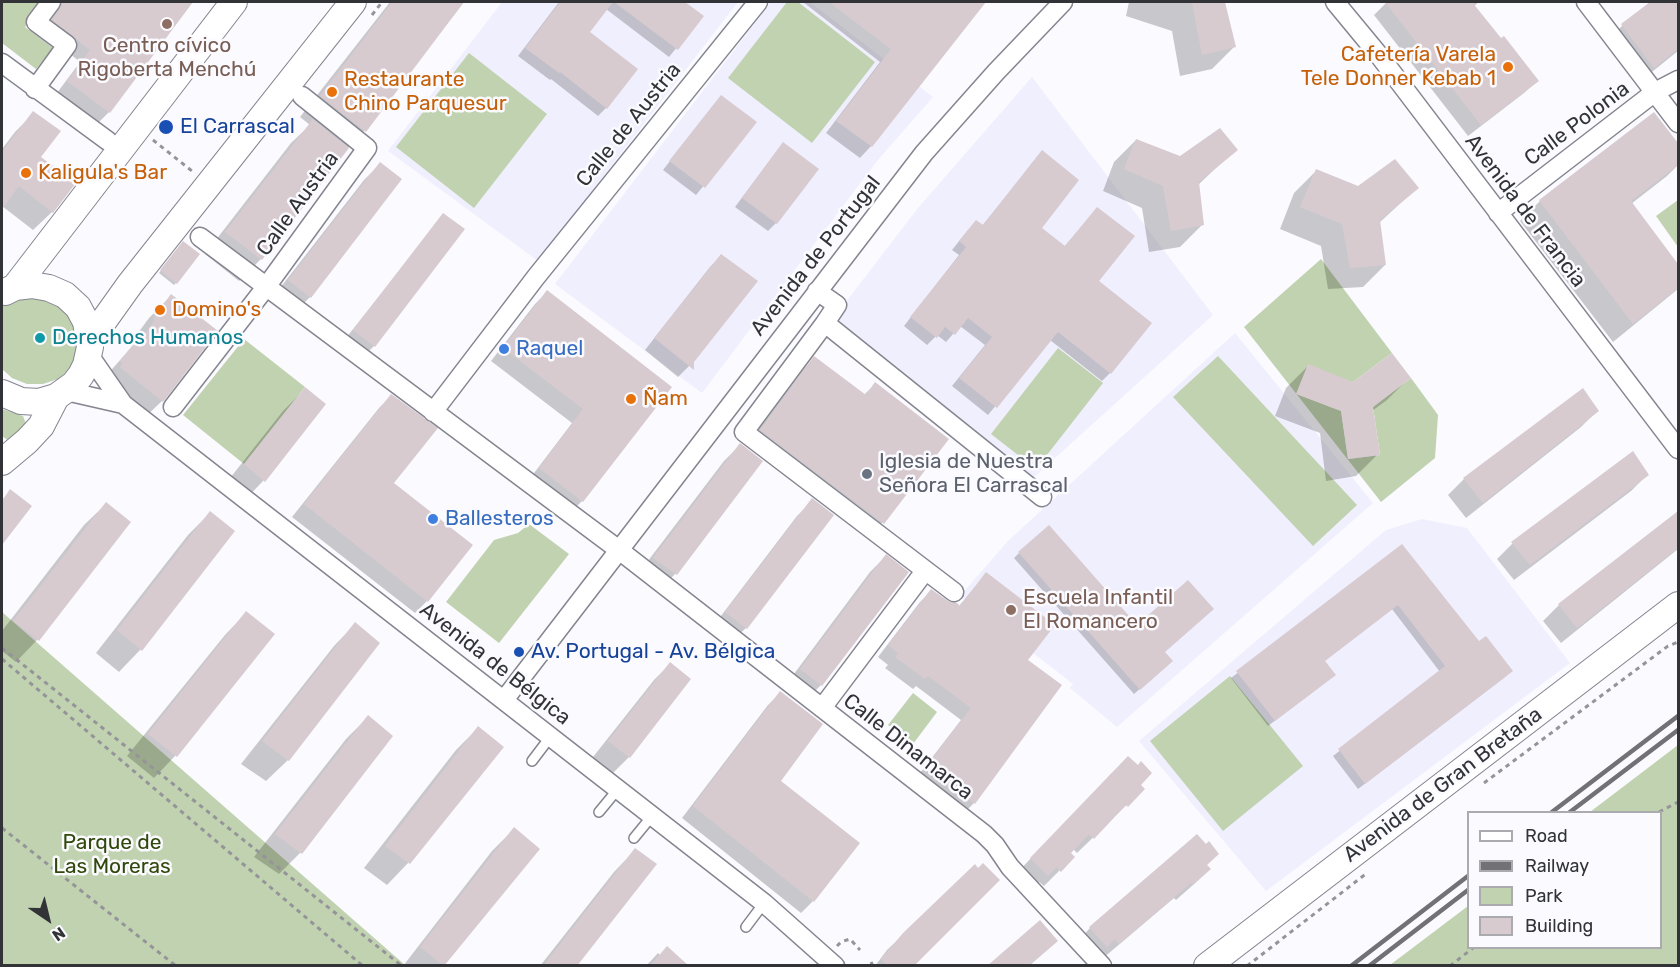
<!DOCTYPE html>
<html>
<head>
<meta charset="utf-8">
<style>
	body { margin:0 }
	#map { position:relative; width:1680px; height:967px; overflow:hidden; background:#fafaff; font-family:Rubik,sans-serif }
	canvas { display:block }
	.frame { position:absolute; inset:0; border:3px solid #323337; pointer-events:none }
	.legend { position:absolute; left:1467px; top:811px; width:195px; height:138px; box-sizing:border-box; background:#fafaff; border:2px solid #aaaaaf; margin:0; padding:8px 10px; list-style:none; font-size:18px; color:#323337 }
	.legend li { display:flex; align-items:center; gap:12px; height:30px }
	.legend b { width:30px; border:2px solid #aaaaaf }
	.north { position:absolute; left:18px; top:889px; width:60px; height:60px; -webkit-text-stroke:4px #fafaff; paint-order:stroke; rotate:145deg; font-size:16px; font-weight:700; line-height:24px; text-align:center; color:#323337 }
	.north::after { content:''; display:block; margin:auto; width:21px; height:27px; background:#323337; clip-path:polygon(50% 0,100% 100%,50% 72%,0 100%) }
</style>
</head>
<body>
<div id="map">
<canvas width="1680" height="967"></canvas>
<div class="frame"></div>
<ul class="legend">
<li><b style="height:8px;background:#fff"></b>Road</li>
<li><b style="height:8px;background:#717176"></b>Railway</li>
<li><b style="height:16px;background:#c1d2b0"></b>Park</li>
<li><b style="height:16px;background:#d7cbd0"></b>Building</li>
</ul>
<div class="north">N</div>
</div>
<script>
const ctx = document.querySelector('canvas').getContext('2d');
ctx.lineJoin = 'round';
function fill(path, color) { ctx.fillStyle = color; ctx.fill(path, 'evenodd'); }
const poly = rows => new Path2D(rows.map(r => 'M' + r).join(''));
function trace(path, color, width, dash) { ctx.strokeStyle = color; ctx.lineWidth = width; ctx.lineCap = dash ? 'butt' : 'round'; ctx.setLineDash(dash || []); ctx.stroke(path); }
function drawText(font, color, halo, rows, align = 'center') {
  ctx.font = font + ' Rubik,sans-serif'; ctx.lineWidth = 5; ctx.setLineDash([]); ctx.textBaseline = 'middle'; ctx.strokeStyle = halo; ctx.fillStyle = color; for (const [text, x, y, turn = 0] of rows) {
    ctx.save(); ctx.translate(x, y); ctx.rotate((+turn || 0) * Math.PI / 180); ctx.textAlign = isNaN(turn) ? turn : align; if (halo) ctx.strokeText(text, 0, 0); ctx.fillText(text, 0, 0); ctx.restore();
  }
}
fill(poly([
	[502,2,738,2,538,261,388,151],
	[771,2,810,2,933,97,877,161,702,393,555,284],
	[1032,77,1213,315,1033,478,832,320,918,208],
	[1235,333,1373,503,1117,727,1070,688,1073,684,960,596,1008,541],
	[1422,519,1467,528,1570,663,1266,891,1139,741,1386,530]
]), '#f0effd');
fill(poly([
	[2,2,45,2,25,27,53,48,36,69,2,43],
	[787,2,798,2,875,62,812,143,728,78],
	[469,53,547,114,474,208,396,147],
	[1678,200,1678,247,1656,216],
	[1321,259,1392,353,1353,382,1297,394,1341,411,1348,459,1380,455,1373,407,1411,378,1438,415,1435,458,1381,502,1244,327],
	[24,292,67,302,83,342,70,369,58,379,43,384,27,384,12,378,2,369,2,306,10,298],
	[244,339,305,387,244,464,183,415],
	[1058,348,1103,383,1036,469,991,434],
	[1218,356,1357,505,1313,546,1173,397],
	[2,409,23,416,25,421,26,427,13,444,2,436],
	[529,524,569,554,499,643,446,602,494,540,518,533],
	[2,612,405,965,2,965],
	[1230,676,1303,766,1223,831,1150,741],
	[913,693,937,712,913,744,888,725],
	[1678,745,1678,965,1390,965,1468,906,1468,948,1660,948,1660,812,1590,812]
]), '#c1d2b0');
fill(poly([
	[59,2,191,2,109,112,98,123,57,93,80,62,42,31,50,21,51,12],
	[390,2,464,2,364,131,345,151,261,259,239,281,205,254,291,143,310,125,300,117],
	[559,2,683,2,702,16,669,57,606,9,588,32,606,108,598,116,551,79,550,80,518,56],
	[803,2,985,2,871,146,860,158,826,133,880,62],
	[1129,2,1224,2,1234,47,1212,69,1180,76,1172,31,1126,16],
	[1387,2,1479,2,1474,6,1500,40,1537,81,1524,93,1468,136,1374,15],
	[1653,2,1678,2,1678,51,1637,84,1605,42,1622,26],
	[714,105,755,123,696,195,663,170],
	[34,113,39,157,52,212,33,230,2,206,2,149,15,132],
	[1654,114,1678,146,1678,165,1667,176,1631,204,1678,266,1678,289,1613,342,1520,221,1540,201],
	[1136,140,1180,158,1236,149,1198,185,1202,225,1180,247,1149,252,1142,208,1103,191,1114,162],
	[776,152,776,223,768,231,735,207],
	[1042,152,1040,228,1064,247,1097,209,1097,281,1110,373,1102,381,1050,340,988,415,952,386,985,345,960,326,946,342,937,335,927,345,904,326,959,255,952,250,968,230,982,226],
	[380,164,310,297,294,313,273,297,364,180],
	[1316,171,1359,187,1417,188,1379,223,1385,265,1363,287,1328,289,1321,246,1280,229,1294,193],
	[443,215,374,346,366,354,346,338],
	[181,245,176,283,174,285,159,273],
	[721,256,689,366,678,377,645,350,710,267],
	[547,292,670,387,582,501,570,513,528,481,572,423,491,361,535,304],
	[171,296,162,401,140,422,99,389,102,386,99,384,135,343,132,341,149,318],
	[814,358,864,395,875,384,947,439,882,523,872,534,750,441,804,369],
	[1308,366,1353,384,1409,378,1387,400,1372,411,1378,454,1356,476,1326,481,1320,433,1275,416,1286,388],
	[305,389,324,404,263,481,242,503,223,487,283,411],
	[391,396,392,483,427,601,415,613,292,517,379,408],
	[1597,411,1581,427,1466,518,1448,495,1464,479],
	[740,445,761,461,675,574,660,590,638,574,724,461],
	[1647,475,1631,491,1514,580,1497,559,1512,544],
	[11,491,30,506,2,542,2,500],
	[813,500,746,628,730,643,711,629,797,516],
	[106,504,129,522,37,640,16,662,2,651,2,631,84,525],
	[210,513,233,532,140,650,119,672,96,653,188,535],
	[1676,514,1678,517,1678,549,1561,643,1543,621,1559,605],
	[1402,546,1505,677,1358,789,1333,756,1440,672,1392,609,1324,661,1328,680,1268,726,1231,678],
	[1019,553,1137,627,1164,653,1166,666,1134,694,1014,558],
	[886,556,821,685,805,701,785,686,870,572],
	[986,574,1026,660,974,803,963,814,917,777,961,720,916,686,913,689,885,668,888,665,878,657,920,602,931,591,947,603,959,606],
	[246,613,273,635,175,756,154,778,127,756,225,635],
	[355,624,288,760,266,781,241,764,334,646],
	[670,664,629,757,613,773,593,757,654,680],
	[780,693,778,782,813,901,801,913,682,818,768,705],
	[368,717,300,853,279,874,254,857,346,739],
	[478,728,502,747,408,863,387,885,364,868,456,750],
	[1112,773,1139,785,1143,789,1077,853,1073,849,1069,853,1073,857,1044,886,1039,882,1031,890,1015,875],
	[514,829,444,966,403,966,492,851],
	[635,850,575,966,540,966,614,872],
	[1206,865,1209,869,1193,885,1176,900,1174,898,1102,959,1075,944,1090,928],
	[904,934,912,966,875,966,887,950],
	[658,953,660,955,685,966,646,966]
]), '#0003');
fill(poly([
	[62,2,193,2,110,113,67,81,90,50,52,20,60,9],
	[392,2,464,2,366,132,320,96],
	[560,2,613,2,590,32,638,69,607,109,560,72,559,73,525,48],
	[614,2,685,2,704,16,678,50],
	[829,2,986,2,872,147,836,121,891,49],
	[1192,2,1225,2,1236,47,1202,55],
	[1385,2,1472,2,1501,38,1504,36,1539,81,1481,125],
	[1650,2,1678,2,1678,49,1654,68,1621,24],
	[721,95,757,122,705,188,669,161],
	[33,111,61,131,41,157,76,183,53,213,19,186,2,209,2,152],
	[1654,112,1678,143,1678,165,1631,201,1678,264,1678,288,1633,324,1539,200],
	[313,119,349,148,262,260,225,232],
	[1220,128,1238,150,1199,182,1204,225,1171,231,1163,186,1124,169,1136,139,1180,156],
	[783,142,819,169,777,224,742,198],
	[1042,150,1079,180,1042,228,1065,246,1097,207,1135,236,1099,281,1152,323,1111,374,1058,332,997,408,959,378,992,337,968,318,955,335,945,327,937,338,910,317,966,247,959,241,976,220,983,225],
	[1395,159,1419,188,1380,220,1386,265,1350,268,1342,224,1300,207,1316,169,1358,186],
	[380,162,402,179,311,298,288,280],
	[443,213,465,229,375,347,353,330],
	[183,241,200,254,177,284,160,270],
	[721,254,758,281,694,362,694,370,654,338],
	[547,290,672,387,583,502,539,468,583,409,503,348],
	[171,294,218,331,163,402,120,367,123,363,120,361,137,340,139,342,155,320,153,318],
	[1392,353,1411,378,1373,407,1380,455,1348,459,1341,411,1296,394,1308,364,1353,382],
	[814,356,866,395,875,382,949,439,884,524,760,430],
	[305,387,326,404,265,482,244,464],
	[1583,388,1599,411,1483,503,1463,478],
	[391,394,438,428,394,483,473,545,428,602,304,504],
	[740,443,763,461,677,575,653,558],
	[1633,451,1649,475,1530,565,1511,542],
	[10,489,32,506,2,545,2,501],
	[812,498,834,515,747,629,725,612],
	[106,502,131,522,39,641,13,621],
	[210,511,235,531,142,651,117,630],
	[1678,511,1678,548,1577,628,1558,604],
	[1049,525,1137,625,1188,580,1214,609,1165,652,1173,661,1140,690,1018,552],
	[1402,544,1479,641,1486,636,1513,671,1365,784,1338,749,1445,666,1398,605,1325,661,1336,675,1275,721,1236,671],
	[886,554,909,572,822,686,800,669],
	[986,572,1055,625,1028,660,1062,685,975,804,967,797,964,799,934,777,937,773,927,765,971,708,928,676,925,679,895,657,898,653,888,645,931,589,948,601,957,603,960,606],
	[246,611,275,634,177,757,148,734],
	[355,622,380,643,289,761,262,741],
	[670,662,691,679,630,758,608,741],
	[780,691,823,724,781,781,860,843,814,902,693,806],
	[368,715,393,736,302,854,275,834],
	[478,726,504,747,410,864,385,846],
	[1128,756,1138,765,1141,761,1152,773,1141,785,1145,789,1128,807,1126,805,1094,839,1089,834,1071,853,1075,857,1061,872,1056,867,1048,876,1030,858],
	[514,827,540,849,444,966,420,947],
	[1197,834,1206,844,1209,841,1219,854,1207,865,1211,869,1193,885,1191,883,1119,944,1115,939,1107,947,1089,927],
	[635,848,657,864,577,966,543,966],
	[983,863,1000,880,914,966,888,966,881,959,903,933,975,864,978,868],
	[1040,920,1058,941,1029,966,987,966],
	[667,946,689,966,650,966]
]), '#d7cbd0');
const lane = poly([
	[532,761,551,736],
	[599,812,618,789],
	[634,838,652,816],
	[746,927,764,903]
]);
const street = poly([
	[1335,2,1378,54,1678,449],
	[1586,2,1678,123],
	[2,63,108,141],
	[35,89,67,45,36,22,51,2],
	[1498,213,1655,92,1678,80],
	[200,237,619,550,984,834,995,845,1010,867,1102,966],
	[817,291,837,305,825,323,1042,497],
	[825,323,744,432,954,592],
	[89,355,123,404,764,903,835,966],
	[66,391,123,404],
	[173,407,266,287,367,148,302,96],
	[433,412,536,277,758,2],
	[504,700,924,153,996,72,1063,2],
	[822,708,925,571]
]);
const secondary = poly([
	[15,287,234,2],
	[90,340,130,284,353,2],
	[2,393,21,401,39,402,56,397,74,384,81,375,86,365,90,347,86,322,78,307,65,295,49,288,32,285,15,287,5,292],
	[2,462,27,441,41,426,56,397],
	[1207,966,1678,605]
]);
trace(lane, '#84858f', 12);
trace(street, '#84858f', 21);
trace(secondary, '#84858f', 28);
trace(poly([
	[372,15,382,2],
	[153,140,192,171],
	[2,648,402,966],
	[2,659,363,966],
	[1484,783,1668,646,1678,642],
	[1659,812,1678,802],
	[2,828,176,966],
	[837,946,841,942,850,939,860,950],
	[871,962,873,966],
	[1247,966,1367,873],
	[1450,966,1473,948]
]), '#949499', 3, [4.5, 4.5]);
trace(lane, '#fff', 9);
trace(street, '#fff', 18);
trace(secondary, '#fff', 26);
trace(poly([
	[1552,812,1678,716],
	[1570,812,1678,730],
	[1351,966,1468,876],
	[1369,966,1468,890]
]), '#717176', 4.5);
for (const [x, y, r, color] of [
	[167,24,6,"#8d6e63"],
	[1508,67,6,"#e8710a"],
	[332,92,6,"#e8710a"],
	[166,127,8,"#1a4fb4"],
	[26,173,6,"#e8710a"],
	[160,310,6,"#e8710a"],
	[40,338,6,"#0f9aa8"],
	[504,349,6,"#3f7fe0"],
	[631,399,6,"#e8710a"],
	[867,474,6,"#6b7280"],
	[433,519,6,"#3f7fe0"],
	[1011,610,6,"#8d6e63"],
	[519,652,6,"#1a4fb4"]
]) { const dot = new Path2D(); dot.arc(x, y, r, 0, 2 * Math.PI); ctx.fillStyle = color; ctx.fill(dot); trace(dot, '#fafaff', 2); }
drawText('21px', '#785e54', '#fafaff', [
	["Centro cívico",167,46],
	["Rigoberta Menchú",167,70],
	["Escuela Infantil",1023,598,"left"],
	["El Romancero",1023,622,"left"]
]);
drawText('21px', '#c56008', '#fafaff', [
	["Cafetería Varela",1496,55,"right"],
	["Tele Donner Kebab 1",1496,79,"right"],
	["Restaurante",344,80],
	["Chino Parquesur",344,104],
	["Kaligula's Bar",38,173],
	["Domino's",172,310],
	["Ñam",643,399]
], 'left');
drawText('21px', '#323337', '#fafaff', [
	["Calle Polonia",1577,124,-37],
	["Calle de Austria",629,125,-51],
	["Calle Austria",298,204,-54],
	["Avenida de Francia",1525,211,53],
	["Avenida de Portugal",816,256,-52],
	["Avenida de Bélgica",495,664,38],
	["Calle Dinamarca",908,747,38],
	["Avenida de Gran Bretaña",1443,785,-37]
]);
drawText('21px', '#164399', '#fafaff', [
	["El Carrascal",180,127],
	["Av. Portugal - Av. Bélgica",531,652]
], 'left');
drawText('21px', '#0d838f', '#fafaff', [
	["Derechos Humanos",52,338]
], 'left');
drawText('21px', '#366cbe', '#fafaff', [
	["Raquel",516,349],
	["Ballesteros",445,519]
], 'left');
drawText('21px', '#5b616d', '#fafaff', [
	["Iglesia de Nuestra",879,462],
	["Señora El Carrascal",879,486]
], 'left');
drawText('21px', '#30480a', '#fafaff', [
	["Parque de",112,843],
	["Las Moreras",112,867]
]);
</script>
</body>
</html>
